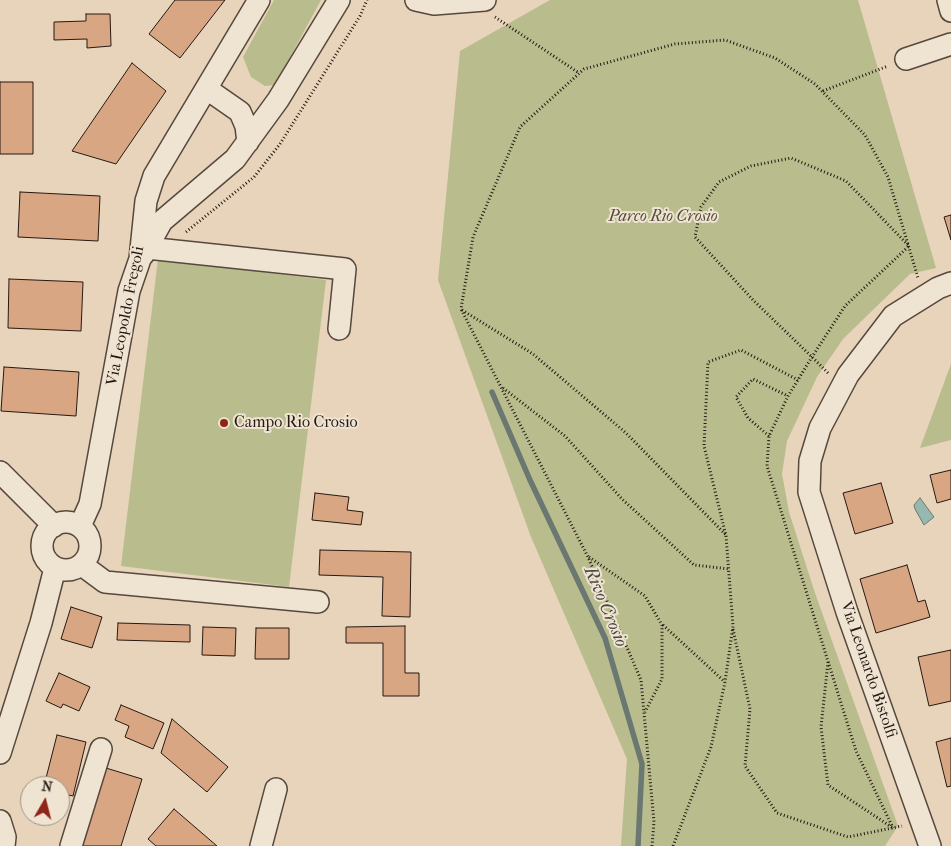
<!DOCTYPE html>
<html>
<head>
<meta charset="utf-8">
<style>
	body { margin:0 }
	#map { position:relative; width:951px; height:846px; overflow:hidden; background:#e7d4ba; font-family:"IM FELL French Canon",serif }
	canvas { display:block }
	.north { position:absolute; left:20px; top:776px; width:50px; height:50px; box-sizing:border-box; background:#efe3d2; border:1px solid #9f9286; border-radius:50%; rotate:8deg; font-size:14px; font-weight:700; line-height:20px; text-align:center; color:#261913 }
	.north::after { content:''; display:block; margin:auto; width:18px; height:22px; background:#8f2418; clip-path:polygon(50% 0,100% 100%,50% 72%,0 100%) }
</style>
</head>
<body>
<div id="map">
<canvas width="951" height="846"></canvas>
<div class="north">N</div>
</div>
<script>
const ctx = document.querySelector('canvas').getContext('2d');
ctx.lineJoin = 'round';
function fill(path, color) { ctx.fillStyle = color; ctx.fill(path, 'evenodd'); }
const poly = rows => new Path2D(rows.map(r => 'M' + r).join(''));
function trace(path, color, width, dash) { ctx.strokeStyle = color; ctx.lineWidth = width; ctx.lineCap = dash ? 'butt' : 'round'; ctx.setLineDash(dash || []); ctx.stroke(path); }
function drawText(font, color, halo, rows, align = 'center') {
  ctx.font = font + ' "IM FELL French Canon",serif'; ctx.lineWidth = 4; ctx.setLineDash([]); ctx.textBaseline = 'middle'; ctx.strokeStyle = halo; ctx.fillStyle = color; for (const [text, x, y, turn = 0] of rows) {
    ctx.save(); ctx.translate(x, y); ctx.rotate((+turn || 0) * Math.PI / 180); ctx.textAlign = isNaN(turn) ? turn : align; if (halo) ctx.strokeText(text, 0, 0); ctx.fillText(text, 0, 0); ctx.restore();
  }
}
fill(poly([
	[274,0,321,0,275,85,265,86,251,77,243,57],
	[550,0,858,0,936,268,910,274,843,339,817,377,787,441,782,474,789,512,815,593,898,826,885,846,621,846,627,759,531,537,438,280,460,51],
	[158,259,326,280,289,587,121,566],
	[951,364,951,440,920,448]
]), '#b9bc8d');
const water = poly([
	[920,498,934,517,924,525,915,509,914,505,920,498]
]);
fill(water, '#97b8af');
trace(water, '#6a7871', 1);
trace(poly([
	[492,392,530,480,605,638,642,764,638,846]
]), '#6a7871', 5.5);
const building = poly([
	[175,0,225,0,180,58,149,34,175,0],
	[86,14,110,14,111,46,87,48,87,39,54,40,54,22,86,21,86,14],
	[132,63,166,91,116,164,72,151,132,63],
	[0,82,33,82,33,154,0,154,0,82],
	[20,192,100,196,98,241,18,237,20,192],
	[951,215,951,240,944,217,951,215],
	[9,279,83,282,81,331,8,328,9,279],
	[4,367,79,372,76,416,1,411,4,367],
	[951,470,951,499,937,503,930,475,951,470],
	[881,483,893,523,855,534,843,493,881,483],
	[315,493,349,497,347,510,363,512,361,525,312,520,315,493],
	[320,550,411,552,410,617,382,616,383,577,319,575,320,550],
	[907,565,918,602,925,600,930,617,876,633,860,579,907,565],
	[71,607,102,617,92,648,61,639,71,607],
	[118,623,190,625,190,642,117,640,118,623],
	[405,626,405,673,419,673,419,696,383,696,383,643,346,643,346,627,405,626],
	[203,627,236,628,235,656,202,655,203,627],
	[256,628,289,628,289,659,255,659,256,628],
	[951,650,951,701,929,706,918,657,951,650],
	[59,673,90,687,79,711,63,704,61,708,46,701,59,673],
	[121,705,164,723,153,749,125,737,129,726,115,720,121,705],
	[172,719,228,767,207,792,161,753,172,719],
	[57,735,86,742,73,796,60,793,60,786,44,786,57,735],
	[951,738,951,786,947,787,936,742,951,738],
	[106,768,142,779,121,846,82,846,106,768],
	[174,809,217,846,156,846,148,839,174,809]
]);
fill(building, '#d8a683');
trace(building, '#261913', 1);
const minor = poly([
	[416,0,434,4,485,0],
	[948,0,951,11],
	[906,59,951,44],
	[207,89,240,112,246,126,248,142],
	[147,248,345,269,339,329],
	[143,255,162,221,235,159,278,100,339,0],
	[0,472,54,526],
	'42 546a24 24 0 1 1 48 0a24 24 0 1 1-48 0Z',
	[80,526,90,504,129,291,140,259,146,201,154,176,259,0],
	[82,565,105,582,318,602],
	[0,753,41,623,55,568],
	[0,821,5,837,4,846],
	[71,846,101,749],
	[261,846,276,789],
	[930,846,847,612,809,492,810,461,820,428,848,375,893,316,938,288,951,283]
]);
trace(minor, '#56483d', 24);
trace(poly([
	[495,17,579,73],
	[823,91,888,66],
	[186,232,254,177,280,144,360,16,367,0],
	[462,310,533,354,626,433,726,535],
	[828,373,812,357,753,300,695,237,701,207,719,182,751,166,791,158,846,181,909,246,845,306,812,357,788,396,769,436,767,466,856,751,893,828],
	[503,388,565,436,622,499,694,565,729,569],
	[769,436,748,418,736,397,753,379,788,396],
	[589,557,645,596,662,625,662,679,645,712],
	[663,625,725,682],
	[733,629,750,709,745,766,777,813,848,837,902,826],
	[828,662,821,727,828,785,893,828],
	[652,846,654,822,641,680,588,557,461,309,473,237,520,127,584,69,675,44,725,40,775,58,815,84,865,135,888,177,918,278],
	[673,846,711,747,725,682,733,626,726,536,704,446,708,362,741,350,798,380]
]), '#261913', 3, [1, 2.5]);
trace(minor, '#efe3d2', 21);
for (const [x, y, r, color] of [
	[224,423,5,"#8f2418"]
]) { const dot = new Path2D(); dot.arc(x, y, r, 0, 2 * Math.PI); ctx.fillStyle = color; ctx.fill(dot); trace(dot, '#efe3d2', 2); }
drawText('italic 16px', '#524a38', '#efe3d2', [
	["Parco Rio Crosio",663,217]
]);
drawText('16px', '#261913', '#efe3d2', [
	["Via Leopoldo Fregoli",126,316,-79],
	["Via Leonardo Bistolfi",868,670,71]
]);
drawText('16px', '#261913', '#efe3d2', [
	["Campo Rio Crosio",234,423]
], 'left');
drawText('italic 18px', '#484942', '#efe3d2', [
	["Rivo Crosio",605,607,67]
]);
</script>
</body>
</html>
